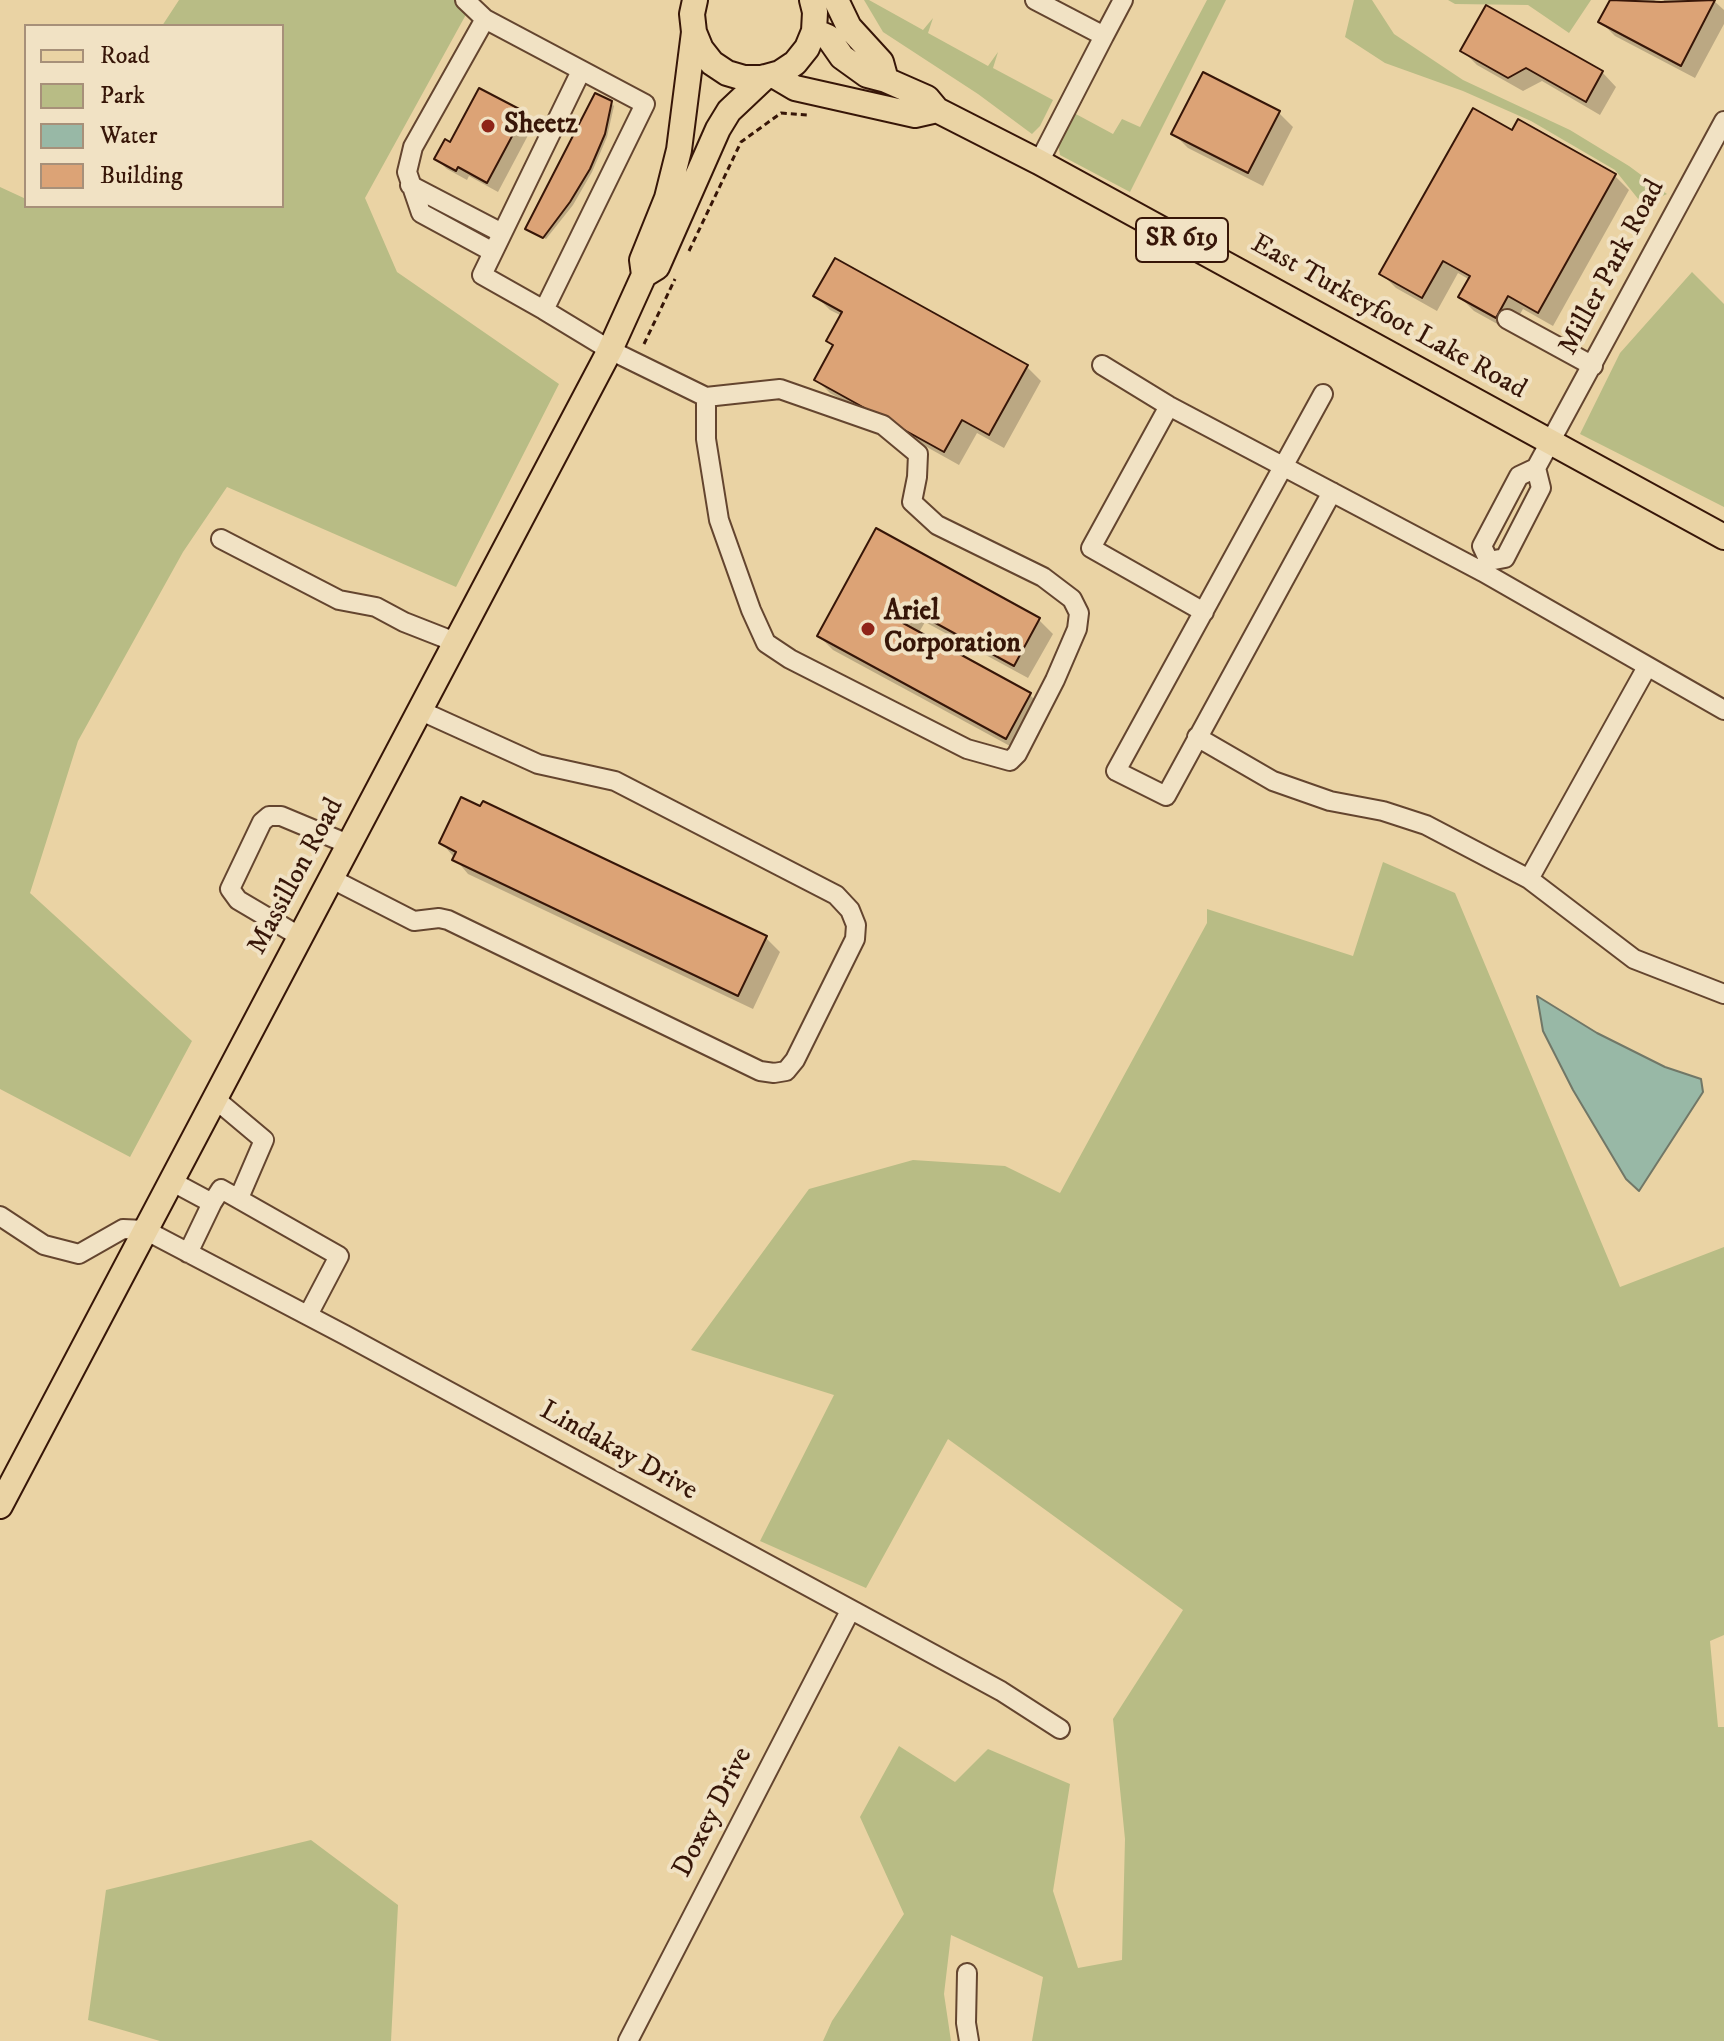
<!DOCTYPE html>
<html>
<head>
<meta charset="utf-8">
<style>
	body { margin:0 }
	#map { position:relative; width:1724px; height:2041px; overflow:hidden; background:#ead3a4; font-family:"IM FELL DW Pica",serif }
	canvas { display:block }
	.legend { position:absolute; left:24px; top:24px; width:260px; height:184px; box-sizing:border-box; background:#f1e2c4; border:2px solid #a79079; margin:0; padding:10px 14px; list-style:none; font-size:24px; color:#371608 }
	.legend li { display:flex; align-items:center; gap:16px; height:40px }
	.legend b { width:40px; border:2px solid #a79079 }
</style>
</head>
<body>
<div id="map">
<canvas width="1724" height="2041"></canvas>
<ul class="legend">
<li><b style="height:10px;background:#ead3a4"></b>Road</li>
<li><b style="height:22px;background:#b8bc85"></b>Park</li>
<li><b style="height:22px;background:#98b8a6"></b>Water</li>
<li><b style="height:22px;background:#dca376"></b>Building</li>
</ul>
</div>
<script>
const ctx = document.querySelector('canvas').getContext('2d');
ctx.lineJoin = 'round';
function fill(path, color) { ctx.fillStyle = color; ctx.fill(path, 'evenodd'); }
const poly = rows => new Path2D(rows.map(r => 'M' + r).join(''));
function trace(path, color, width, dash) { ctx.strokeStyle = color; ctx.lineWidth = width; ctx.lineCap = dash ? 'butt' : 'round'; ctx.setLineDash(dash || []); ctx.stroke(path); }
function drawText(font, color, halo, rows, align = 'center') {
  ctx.font = font + ' "IM FELL DW Pica",serif'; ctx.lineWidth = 8; ctx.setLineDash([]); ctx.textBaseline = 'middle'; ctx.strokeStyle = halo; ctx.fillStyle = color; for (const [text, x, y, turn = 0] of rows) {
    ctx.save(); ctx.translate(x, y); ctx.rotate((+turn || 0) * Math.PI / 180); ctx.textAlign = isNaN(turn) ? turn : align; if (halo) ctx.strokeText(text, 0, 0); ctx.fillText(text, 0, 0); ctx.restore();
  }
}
fill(poly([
	[179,0,474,0,365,198,397,272,559,384,456,587,227,487,183,552,78,741,30,893,192,1041,130,1157,0,1089,0,187,26,199,26,206,282,206,282,26,162,26],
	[864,0,869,0,923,30,933,18,928,33,988,66,998,52,993,68,1053,100,1040,126,1032,134,978,94,883,32],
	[1207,0,1226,0,1130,192,1060,155,1057,138,1074,113,1113,134,1122,119,1140,127],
	[1354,0,1372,0,1394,34,1463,80,1570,130,1629,166,1667,194,1643,205,1615,170,1531,121,1463,91,1385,63,1345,37],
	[1448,0,1591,0,1569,33,1528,5,1455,4],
	[1692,272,1724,304,1724,507,1580,434,1620,353],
	[1383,862,1455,893,1620,1287,1724,1247,1724,1635,1710,1641,1718,1727,1724,1727,1724,2041,1032,2041,1043,1977,951,1935,944,1994,951,2041,823,2041,832,2021,904,1914,860,1817,899,1746,955,1782,988,1749,1070,1784,1053,1891,1078,1968,1122,1960,1125,1839,1113,1719,1183,1610,948,1439,866,1588,760,1541,834,1395,691,1350,809,1189,913,1160,1005,1166,1060,1193,1207,923,1207,909,1353,956],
	[311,1840,398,1905,391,2041,160,2041,88,2020,106,1890]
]), '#b8bc85');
const water = poly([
	[1537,996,1597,1033,1665,1067,1701,1079,1703,1092,1639,1191,1626,1179,1573,1090,1543,1031,1537,996]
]);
fill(water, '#98b8a6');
trace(water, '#717767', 2);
fill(poly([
	[1613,0,1654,0,1662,4,1664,0,1713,0,1724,10,1724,24,1695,78,1615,36,1601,22],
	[1463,51,1602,72,1616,87,1600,115,1542,81,1523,91,1477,65],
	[611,103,614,106,607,137,592,172,573,205,546,239,530,231],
	[1279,113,1293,127,1263,186,1188,148,1174,134],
	[523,114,534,124,498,192,469,176,467,180,447,169,436,159],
	[1519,122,1615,176,1629,190,1553,326,1523,309,1510,331,1474,311,1460,297,1470,280,1458,273,1437,311,1396,288,1382,274,1513,132],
	[458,218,483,230,479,237,456,222],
	[816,296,1027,367,1041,381,1004,448,977,433,959,465,830,393,816,379,835,346,842,316,830,310],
	[876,531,1039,620,1053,634,1028,678,925,622,918,634,1030,695,1044,709,1021,752,833,650,819,636],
	[442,843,766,938,780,952,753,1009,468,874]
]), '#0003');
const building = poly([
	[1610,0,1661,2,1715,0,1681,66,1598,22,1610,0],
	[1486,5,1603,71,1586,102,1526,68,1508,78,1460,51,1486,5],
	[1203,72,1280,111,1248,173,1171,134,1203,72],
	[479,88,525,112,487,183,458,167,456,171,434,159,445,139,450,142,479,88],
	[595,93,612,101,605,134,590,169,570,202,543,238,525,229,595,93],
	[1473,108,1512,130,1518,119,1616,174,1538,313,1508,296,1496,318,1458,297,1470,276,1443,261,1422,298,1379,274,1473,108],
	[835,258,1028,365,989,435,962,420,944,452,814,380,833,345,826,341,842,312,813,296,835,258],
	[876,528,1040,618,1014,666,910,609,903,623,1031,693,1006,739,817,636,876,528],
	[461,797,480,806,483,801,767,936,738,996,452,860,456,852,439,843,461,797]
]);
fill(building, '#dca376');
trace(building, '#371608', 2);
const minor = poly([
	[465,0,485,19,645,104,544,310,610,350,706,397,706,439,719,520,751,610,766,643,790,659,967,749,1010,761,1017,754,1055,680,1077,629,1079,613,1072,599,1043,577,937,525,912,502,917,477,918,454,883,425,780,389,706,397],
	[1035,0,1104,36,1039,162],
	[485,19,413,147,407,172,421,213,493,252],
	[1104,36,1123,0],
	[410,185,502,233],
	[544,310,482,275,581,71],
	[1507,319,1593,366],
	[1102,365,1169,406,1483,572],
	[1323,394,1116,771,1166,796,1332,492],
	[1169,406,1091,548,1204,612],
	[221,539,339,600,376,607,404,622,455,642],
	[1489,561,1482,546,1519,476,1536,468,1724,121],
	[1489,561,1505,558,1541,488,1536,468],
	[1488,563,1483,572,1724,710],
	[1647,667,1529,879,1634,959,1724,994],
	[1197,737,1273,781,1330,801,1383,811,1426,825,1529,879],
	[330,878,414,921,439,918,448,920,760,1071,774,1073,786,1071,795,1060,855,939,856,925,850,910,836,895,615,781,538,764,419,710],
	[299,936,238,900,230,889,262,822,269,816,281,816,348,844],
	[214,1098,264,1140,239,1198],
	[171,1181,212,1203,188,1253],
	[212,1203,221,1189,339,1256,308,1315],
	[0,1216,44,1245,79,1254,123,1229,145,1230,345,1335,1001,1691,1060,1729],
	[967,1973,966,2023,969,2041],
	[628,2041,850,1611]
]);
const major = poly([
	[695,0,692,14,694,32,701,49,712,63,727,73,744,78,762,78,780,73,795,63,807,48,814,31,815,12,812,0],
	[836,0,849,27,881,62,886,80],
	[814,31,828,37,842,57,867,75,886,80,927,98,937,110,1039,162,1724,537],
	[773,75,795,88,915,115,937,110],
	[644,275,642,260,667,198,679,150,694,32],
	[0,1506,610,350,644,275,657,267,718,129,729,111,765,77]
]);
trace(minor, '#64452f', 22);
trace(major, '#371608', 28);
trace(poly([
	[689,251,741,142,781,113,808,115],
	[644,344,675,279]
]), '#371608', 3, [6, 4]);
trace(minor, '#f1e2c4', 18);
trace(major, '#ead3a4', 24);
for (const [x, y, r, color] of [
	[488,126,8,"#8f2418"],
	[868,629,8,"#8f2418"]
]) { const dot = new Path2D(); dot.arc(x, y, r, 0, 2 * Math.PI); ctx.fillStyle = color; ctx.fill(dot); trace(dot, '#f1e2c4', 3); }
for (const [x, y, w] of [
	[1182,240,92]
]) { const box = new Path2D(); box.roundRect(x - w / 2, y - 22, w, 44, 6); ctx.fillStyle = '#f1e2c4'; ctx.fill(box); trace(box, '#371608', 2); }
drawText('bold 26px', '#371608', null, [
	["SR 619",1182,240]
]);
drawText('bold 28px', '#371608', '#f1e2c4', [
	["Sheetz",504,126],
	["Ariel",884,613],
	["Corporation",884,645]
], 'left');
drawText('28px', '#371608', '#f1e2c4', [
	["Miller Park Road",1613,268,-62],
	["East Turkeyfoot Lake Road",1388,318,29],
	["Massillon Road",297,877,-62],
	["Lindakay Drive",618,1452,29],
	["Doxey Drive",714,1813,-63]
]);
</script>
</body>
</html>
